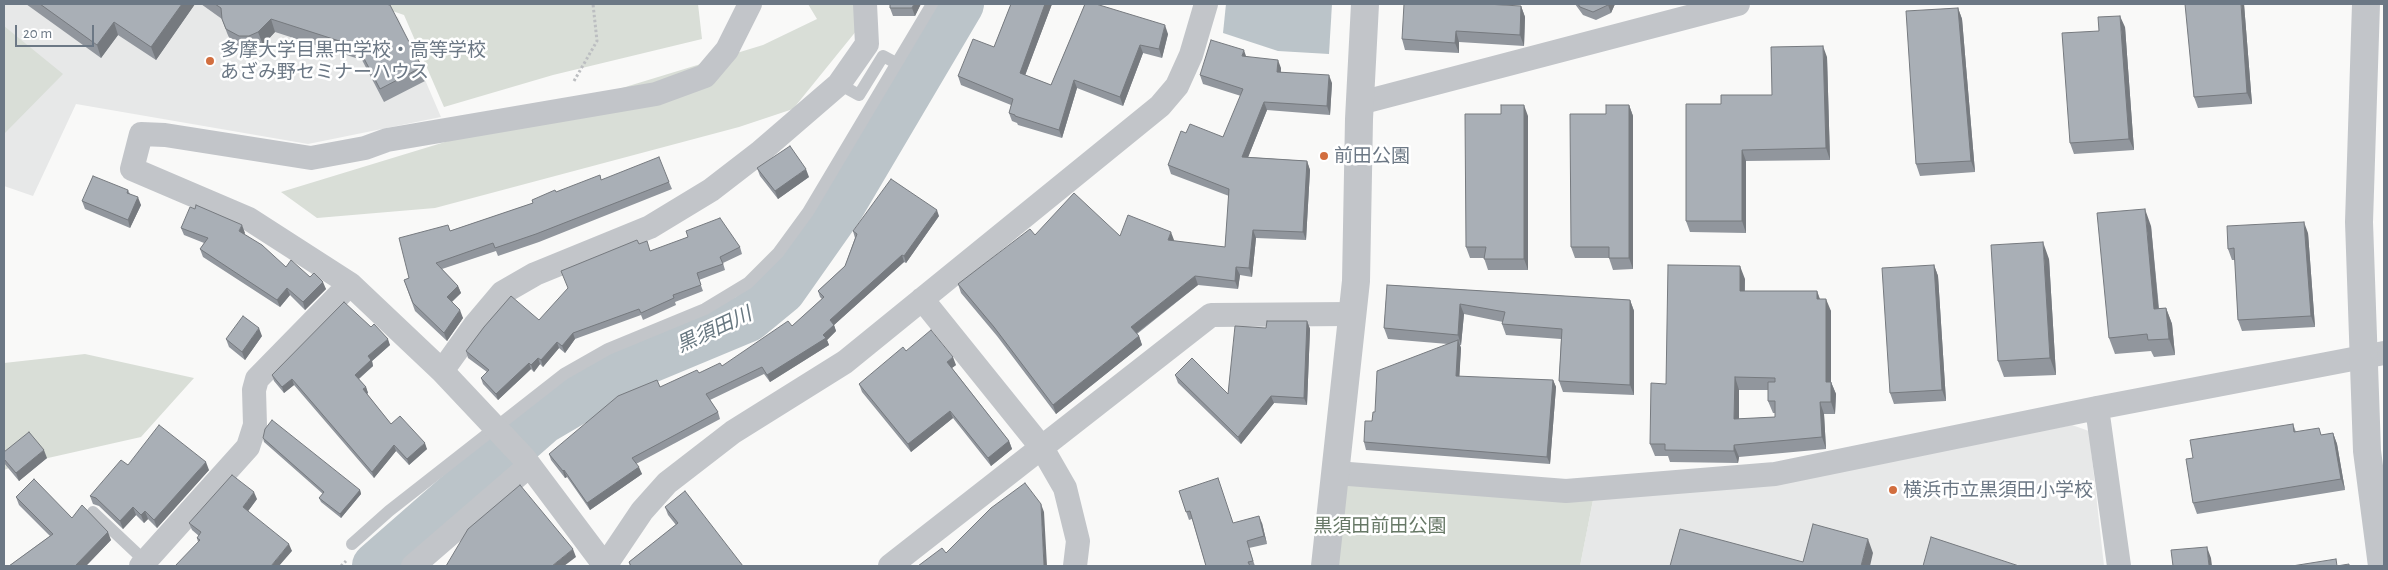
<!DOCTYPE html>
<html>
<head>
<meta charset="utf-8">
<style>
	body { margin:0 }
	#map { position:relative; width:2388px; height:570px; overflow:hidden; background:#f9f9f8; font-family:"Alegreya Sans",sans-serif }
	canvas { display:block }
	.frame { position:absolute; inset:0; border:5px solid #6c7885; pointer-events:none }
	.scale { position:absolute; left:15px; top:25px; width:79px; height:22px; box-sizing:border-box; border:2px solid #6c7885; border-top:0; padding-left:6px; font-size:15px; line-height:18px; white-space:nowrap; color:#6c7885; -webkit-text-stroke:4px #fff; paint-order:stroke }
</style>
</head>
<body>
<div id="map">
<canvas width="2388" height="570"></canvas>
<div class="frame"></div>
<div class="scale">20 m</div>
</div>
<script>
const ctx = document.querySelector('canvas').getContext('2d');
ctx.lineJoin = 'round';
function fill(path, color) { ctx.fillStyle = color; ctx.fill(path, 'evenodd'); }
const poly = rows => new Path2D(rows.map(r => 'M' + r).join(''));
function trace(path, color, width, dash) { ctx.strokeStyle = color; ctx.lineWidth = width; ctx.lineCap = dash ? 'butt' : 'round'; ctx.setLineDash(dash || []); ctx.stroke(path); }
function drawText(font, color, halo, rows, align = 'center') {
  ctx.font = font + ' "Alegreya Sans","Noto Sans JP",sans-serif'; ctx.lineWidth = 5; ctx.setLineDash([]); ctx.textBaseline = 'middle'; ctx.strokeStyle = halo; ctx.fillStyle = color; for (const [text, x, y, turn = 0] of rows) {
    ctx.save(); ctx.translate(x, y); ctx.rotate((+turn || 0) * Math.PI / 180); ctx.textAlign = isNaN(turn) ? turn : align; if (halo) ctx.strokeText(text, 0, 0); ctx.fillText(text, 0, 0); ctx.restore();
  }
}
fill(poly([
	[4,4,361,4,398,17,441,117,308,144,76,104,33,196,4,186],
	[2072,425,2089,431,2104,566,1580,566,1593,500,1788,479]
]), '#e7e8e8');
fill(poly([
	[372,4,698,4,702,39,553,75,444,107,404,15],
	[808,4,857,4,857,30,793,109,739,127,435,208,317,218,281,192,763,45,817,19],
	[4,26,63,74,4,134],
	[85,354,194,378,141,437,17,465,4,470,4,363],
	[1343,484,1593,500,1580,566,1337,566]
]), '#d9ded7');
fill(poly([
	[1226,4,1332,4,1329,54,1278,51,1223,33]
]), '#bbc4c9');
trace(poly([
	[376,566,543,420,640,363,748,318,782,290,839,209,960,4]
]), '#bbc4c9', 48);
trace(poly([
	[574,81,597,41,593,4],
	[341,566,346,561]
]), '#bcbec1', 3, [2.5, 2.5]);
trace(poly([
	[839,84,859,95,883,56,896,63],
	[93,512,145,561],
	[352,544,389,511,564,374,608,349,705,309,748,283,778,253,808,212,932,4]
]), '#c2c5c9', 12);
trace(poly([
	[1360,103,1738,4],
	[922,299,1042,448,1065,488,1078,541,1075,566],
	[442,371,475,325,502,293,535,274,650,227,711,190,759,153,839,84,867,44,865,4],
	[2097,408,2119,566],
	[1336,473,1566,491,1775,474,2097,408,2384,353],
	[141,566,248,447,255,425,254,390,257,379,350,284],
	[413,566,529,466],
	[605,566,524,458,442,371,350,284,249,219,132,169,141,134,165,135,311,158,365,148,387,140,656,94,705,76,727,50,750,4],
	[605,566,642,511,667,483,733,432,845,362,1160,106,1177,86,1191,55,1206,4],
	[890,566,1211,315,1350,314]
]), '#c2c5c9', 24);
trace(poly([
	[2366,4,2359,222,2367,451,2382,566],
	[1325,566,1356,281,1359,119,1365,4]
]), '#c2c5c9', 28);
fill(poly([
	[26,4,195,4,156,60,118,35,101,58],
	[201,4,385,4,422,67,427,80,384,102,362,60,275,32,263,45,254,49,244,49,231,42,227,33,222,19],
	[1011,4,1052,4,1025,75,1051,85,1085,4,1168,34,1162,58,1143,53,1123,106,1077,88,1062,138,1018,125,1017,123,1012,121,1009,113,1011,105,961,85,958,76,994,47],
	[1575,4,1615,4,1611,13,1596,20,1583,15],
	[2244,4,2252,104,2198,108,2194,97],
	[920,5,915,16,893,16,890,8],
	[1521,6,1525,17,1524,46,1459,42,1459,53,1405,50,1402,39],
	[1958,8,1962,19,1975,172,1920,176,1916,164],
	[2125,27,2134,150,2074,154,2070,143],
	[1246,56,1281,68,1281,72,1332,83,1330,115,1267,110,1248,157,1307,161,1310,170,1306,240,1256,238,1252,277,1240,275,1238,289,1198,285,1137,334,1139,336,1142,345,1056,414,997,336,961,293,958,284,1035,235,1120,236,1174,240,1174,241,1225,247,1229,196,1171,174,1168,165,1186,133,1223,137,1241,96,1203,84,1200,75],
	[1827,57,1830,160,1746,161,1746,233,1690,232,1686,221,1721,104,1772,95],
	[1629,105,1633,116,1633,269,1613,270,1609,258,1575,258,1571,247,1606,114],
	[1528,116,1528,270,1488,270,1484,258,1470,258,1466,247],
	[757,168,809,177,778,199,760,176],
	[601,180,669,182,672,189,539,242,498,256,496,251,442,269,458,286,461,293,452,302,463,318,447,341,415,311,404,280,409,278,450,231,533,203,556,192],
	[128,190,130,194,141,205,130,228,85,209,82,201],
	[939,216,906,263,904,262,834,325,836,331,827,340,829,345,770,382,764,374,710,400,718,412,720,419,636,464,642,474,590,510,567,477,565,478,551,460,549,454,660,387,699,373,722,366,792,326,822,299,820,297,818,291,845,266,855,238,853,231],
	[2151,226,2159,308,2166,308,2172,324,2175,355,2154,357,2151,351,2115,354,2109,338],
	[181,228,245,233,244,234,286,267,310,277,326,289,305,310,290,295,280,307,203,257,200,249,204,243,184,235],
	[2308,233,2315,327,2242,331,2238,320,2235,260,2232,260,2228,249],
	[639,244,650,251,740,247,742,254,723,263,725,270,699,280,703,291,675,302,676,305,643,320,641,315,575,339,565,353,559,348,543,367,540,364,534,372,531,369,498,400,483,384,481,378,487,372,468,358,466,351,539,320],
	[2049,259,2056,375,2004,377,1998,361],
	[1934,265,1938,276,1946,401,1894,404,1890,393],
	[1745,279,1745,291,1817,291,1820,299,1831,311,1831,382,1836,394,1835,414,1824,414,1826,449,1739,457,1738,463,1670,462,1668,456,1655,456,1650,444,1666,384],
	[1739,390,1768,390,1768,401,1773,413,1775,413,1775,417,1739,419],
	[1387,285,1630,300,1634,311,1634,395,1563,392,1559,381,1561,339,1506,335,1502,324,1503,322,1464,314,1461,345,1460,345,1461,348,1459,377,1553,380,1556,387,1550,464,1366,450,1364,442,1372,421,1375,412,1448,344,1388,339,1384,328],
	[1307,321,1310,329,1307,405,1274,403,1241,444,1178,383,1175,375,1228,394,1266,328],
	[371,327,390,345,372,361,373,366,359,379,366,387,368,393,367,394,391,424,427,449,409,465,396,451,374,478,294,385,284,393,274,381,272,375],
	[262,336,245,360,229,347,226,339],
	[906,351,956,365,952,368,1009,441,1012,449,991,466,953,418,911,452,862,392,859,384],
	[2293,424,2296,432,2322,435,2333,433,2337,444,2345,490,2197,514,2193,503,2193,458],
	[263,438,360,490,361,494,341,518,321,502,319,498,323,494,264,442],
	[4,452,47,458,19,481,4,463],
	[128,465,209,470,157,528,148,519,144,523,136,515,123,529,99,506,93,504,90,496],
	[1179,491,1233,523,1262,523,1267,544,1249,548,1255,566,1206,566,1192,519,1189,520],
	[16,497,72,518,111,540,86,566,9,566,50,536,19,505],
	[257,499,248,511,292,551,198,542,197,538,199,536,192,530,189,523],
	[665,507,743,566,630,566,629,562,676,525,668,515]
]), '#91969d');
fill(poly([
	[182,4,195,4,156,60,151,47],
	[914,4,921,4,915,16,912,8],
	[1045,4,1052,4,1023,81,1020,73],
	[1609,4,1615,4,1611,13,1608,5],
	[2241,4,2244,4,2252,104,2247,93],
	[1521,6,1525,17,1524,46,1520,35],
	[1958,8,1962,19,1975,172,1971,161],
	[2120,16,2125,27,2134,150,2129,139],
	[271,19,275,32,263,45,258,32],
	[114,22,118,35,101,58,97,45],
	[1165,25,1168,34,1162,58,1159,49],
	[1456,31,1459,42,1459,53,1455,43],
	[1140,45,1143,53,1123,106,1120,97],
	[1823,46,1827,57,1830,160,1826,148],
	[1244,50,1247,59,1242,56],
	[1278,60,1281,68,1280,80,1277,72],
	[1329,75,1332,83,1330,115,1327,106],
	[1074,80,1077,88,1062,138,1059,130],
	[1264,102,1267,110,1245,165,1242,157],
	[1524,105,1528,116,1528,270,1524,259],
	[1629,105,1633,116,1633,269,1629,258],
	[1742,150,1746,161,1746,233,1742,221],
	[1307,161,1310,170,1306,240,1303,232],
	[806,169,809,177,778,199,775,191],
	[138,197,141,205,130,228,128,220],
	[2145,209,2151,226,2160,325,2154,309],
	[937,210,939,216,906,263,904,256],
	[2304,222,2308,233,2315,327,2311,316],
	[242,225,245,233,242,238,239,231],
	[1253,230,1256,238,1252,277,1249,268],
	[1171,232,1174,240,1171,248,1168,240],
	[2043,242,2049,259,2056,375,2050,358],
	[902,255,904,262,834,325,836,331,827,340,829,345,770,382,767,375,823,335,830,320],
	[1934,265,1938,276,1946,401,1942,390],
	[1740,266,1745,279,1744,303,1740,291],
	[1236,267,1240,275,1238,289,1235,281],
	[1195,276,1198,285,1134,335,1131,327],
	[323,282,326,289,305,310,303,302],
	[458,286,461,293,449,304,447,297],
	[287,288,290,295,280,307,277,300],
	[1817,291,1821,303,1817,299],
	[1826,299,1831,311,1831,394,1826,382],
	[1630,300,1634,311,1634,395,1630,385],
	[1460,304,1464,314,1461,345,1458,335],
	[2166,308,2172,324,2175,355,2169,339],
	[460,310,463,318,447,341,444,333],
	[1307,321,1310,329,1307,405,1304,398],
	[259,328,262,336,245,360,242,352],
	[573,333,575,339,565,353,562,346],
	[1139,336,1142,345,1056,414,1053,405],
	[388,339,390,345,372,361,373,366,357,380,355,375,368,356],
	[1458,340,1461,348,1459,384,1456,376],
	[557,342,559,348,543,367,541,360],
	[953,357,956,365,949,370,947,362],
	[538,358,540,364,534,372,531,365],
	[529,363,531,369,498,400,496,394],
	[1735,377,1739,390,1739,431,1734,419],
	[292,379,294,385,284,393,282,387],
	[1553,380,1556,387,1550,464,1547,457],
	[1831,382,1836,394,1835,414,1831,402],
	[366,387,368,393,365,395,363,389],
	[1271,396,1274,403,1241,444,1238,437],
	[1820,402,1824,414,1826,449,1822,437],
	[950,411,953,418,911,452,908,444],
	[2333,433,2337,444,2345,490,2341,479],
	[1009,441,1012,449,991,466,988,458],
	[425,443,427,449,409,465,407,459],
	[394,445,396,451,374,478,372,472],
	[1734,445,1739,457,1738,463,1734,451],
	[44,450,47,458,19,481,16,473],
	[206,462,209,470,157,528,154,520],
	[639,467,642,474,590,510,587,503],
	[564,470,567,477,565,478,563,471],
	[360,490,361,494,341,518,340,514],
	[254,492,257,499,246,514,243,507],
	[1041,504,1044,512,1047,566,1044,566],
	[133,507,136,515,123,529,120,521],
	[145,511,148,519,144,523,141,515],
	[1259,516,1262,523,1267,544,1264,536],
	[108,532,111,540,86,566,75,566],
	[1868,539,1873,553,1870,566,1861,566],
	[289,544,292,551,279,566,271,566],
	[2207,547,2211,558,2212,566,2209,566],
	[573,549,576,557,564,566,552,566]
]), '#767a7f');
const building = poly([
	[40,4,182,4,151,47,114,22,97,45,40,4],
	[215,4,385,4,390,5,422,67,380,89,358,47,271,19,258,32,249,36,239,36,226,29,222,19,221,8,215,4],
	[890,4,914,4,912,8,890,8,890,4],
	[1011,4,1045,4,1020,73,1051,85,1085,4,1096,4,1165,25,1159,49,1140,45,1120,97,1074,80,1059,130,1015,116,1015,115,1009,113,1013,99,958,76,973,39,994,47,1011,4],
	[1404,4,1486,4,1521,6,1520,35,1456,31,1455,43,1402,39,1404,4],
	[1578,4,1609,4,1608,5,1593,12,1580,7,1578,4],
	[2185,4,2241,4,2247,93,2194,97,2185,4],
	[1958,8,1971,161,1916,164,1906,11,1958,8],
	[2120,16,2129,139,2070,143,2062,33,2099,31,2098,17,2120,16],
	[1211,40,1244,50,1242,56,1278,60,1277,72,1329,75,1327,106,1264,102,1242,157,1307,161,1303,232,1253,230,1249,268,1236,267,1235,281,1195,276,1131,327,1139,336,1053,405,994,327,958,284,1030,229,1035,235,1074,193,1120,236,1128,215,1171,232,1168,240,1225,247,1229,189,1168,165,1181,131,1186,133,1190,124,1223,137,1243,89,1200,75,1211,40],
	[1823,46,1826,148,1742,150,1742,221,1686,221,1686,104,1721,104,1721,95,1772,95,1771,47,1823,46],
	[1501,105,1524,105,1524,259,1484,259,1486,247,1466,247,1465,114,1501,114,1501,105],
	[1606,105,1629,105,1629,258,1609,258,1609,247,1571,247,1570,114,1606,114,1606,105],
	[790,146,806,169,775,191,757,168,790,146],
	[659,157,669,182,536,234,495,248,493,243,436,263,458,286,447,297,460,310,444,333,413,303,404,280,409,278,399,238,448,225,450,231,533,203,532,200,555,190,556,192,600,175,601,180,659,157],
	[93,176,128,190,127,193,138,197,128,220,82,201,93,176],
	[891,179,937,210,904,256,902,255,830,320,834,325,823,335,826,338,767,375,762,367,706,394,718,412,632,458,639,467,587,503,564,470,563,471,549,454,618,396,657,380,660,387,697,370,699,373,720,363,722,366,788,321,792,326,824,297,818,291,845,266,857,234,853,231,891,179],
	[196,205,240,224,242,225,239,231,262,245,286,267,291,260,310,277,314,273,323,282,303,302,287,288,277,300,200,249,208,238,181,228,190,207,195,209,196,205],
	[2145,209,2154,309,2166,308,2169,339,2148,340,2147,334,2109,338,2097,213,2145,209],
	[720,218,740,247,720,257,723,264,697,273,701,285,673,295,674,298,641,313,639,309,573,333,562,346,557,342,541,360,538,358,531,365,529,363,496,394,481,378,489,370,466,351,484,327,511,296,539,320,568,288,561,271,637,240,639,244,647,241,650,251,688,237,686,231,720,218],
	[2304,222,2311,316,2238,320,2234,248,2228,249,2227,226,2304,222],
	[2043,242,2050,358,1998,361,1991,245,2043,242],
	[1668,265,1740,266,1740,291,1817,291,1817,299,1826,299,1826,382,1831,382,1831,402,1820,402,1822,437,1734,445,1734,451,1665,450,1665,444,1650,444,1651,383,1666,384,1668,265],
	[1735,377,1775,378,1775,382,1768,382,1768,401,1775,401,1775,417,1734,419,1735,377],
	[1934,265,1942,390,1890,393,1882,268,1934,265],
	[1387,285,1630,300,1630,385,1559,381,1562,329,1502,324,1505,312,1460,304,1458,335,1384,328,1387,285],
	[344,302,371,327,374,324,388,339,368,356,371,360,355,375,366,387,363,389,391,424,400,416,425,443,407,459,394,445,372,472,292,379,282,387,272,375,344,302],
	[243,316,259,328,242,352,226,339,243,316],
	[1267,321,1307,321,1304,398,1271,396,1238,437,1175,375,1192,358,1228,394,1235,326,1266,328,1267,321],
	[931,330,953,357,947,362,1009,441,988,458,950,411,908,444,859,384,903,347,906,351,931,330],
	[1458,340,1456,376,1553,380,1547,457,1364,442,1365,421,1372,421,1373,412,1375,412,1377,371,1458,340],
	[272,420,360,490,340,514,319,498,324,492,263,438,265,429,272,420],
	[2293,424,2294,432,2319,428,2321,435,2333,433,2341,479,2193,503,2186,459,2193,458,2190,440,2293,424],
	[159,425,206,462,154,520,145,511,141,515,133,507,120,521,96,498,90,496,121,460,128,465,159,425],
	[29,432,44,450,16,473,4,459,4,452,29,432],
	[232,475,254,492,243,507,289,544,271,566,175,566,200,540,197,538,201,532,189,523,232,475],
	[1218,478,1233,523,1259,516,1264,536,1247,541,1253,561,1248,562,1250,566,1206,566,1190,511,1186,512,1179,491,1218,478],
	[34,479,72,518,82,505,108,532,75,566,9,566,53,534,16,497,34,479],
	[1025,483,1041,504,1044,566,918,566,942,548,946,553,991,508,1025,483],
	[520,485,573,549,552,566,446,566,468,529,520,485],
	[685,491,743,566,631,566,629,562,678,523,665,507,685,491],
	[1813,524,1868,539,1861,566,1670,566,1680,529,1803,562,1813,524],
	[1931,537,2019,566,1923,566,1931,537],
	[2207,547,2209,566,2173,566,2171,550,2207,547],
	[2336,559,2337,566,2349,564,2349,566,2292,566,2336,559]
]);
fill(building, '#a9afb6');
trace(building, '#767a7f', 1);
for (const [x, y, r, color] of [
	[210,61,5,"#d26e3f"],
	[1324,156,5,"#d26e3f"],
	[1893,490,5,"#d26e3f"]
]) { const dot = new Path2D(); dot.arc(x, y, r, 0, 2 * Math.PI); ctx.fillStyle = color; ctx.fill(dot); trace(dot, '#fff', 2); }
drawText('19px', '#6c7885', '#fff', [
	["多摩大学目黒中学校・高等学校",220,50],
	["あざみ野セミナーハウス",220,72],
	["前田公園",1334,156],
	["横浜市立黒須田小学校",1903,490]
], 'left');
drawText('19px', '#677866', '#fff', [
	["黒須田前田公園",1380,526]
]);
drawText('italic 20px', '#677780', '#fff', [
	["黒須田川",714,330,-25]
]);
</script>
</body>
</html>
